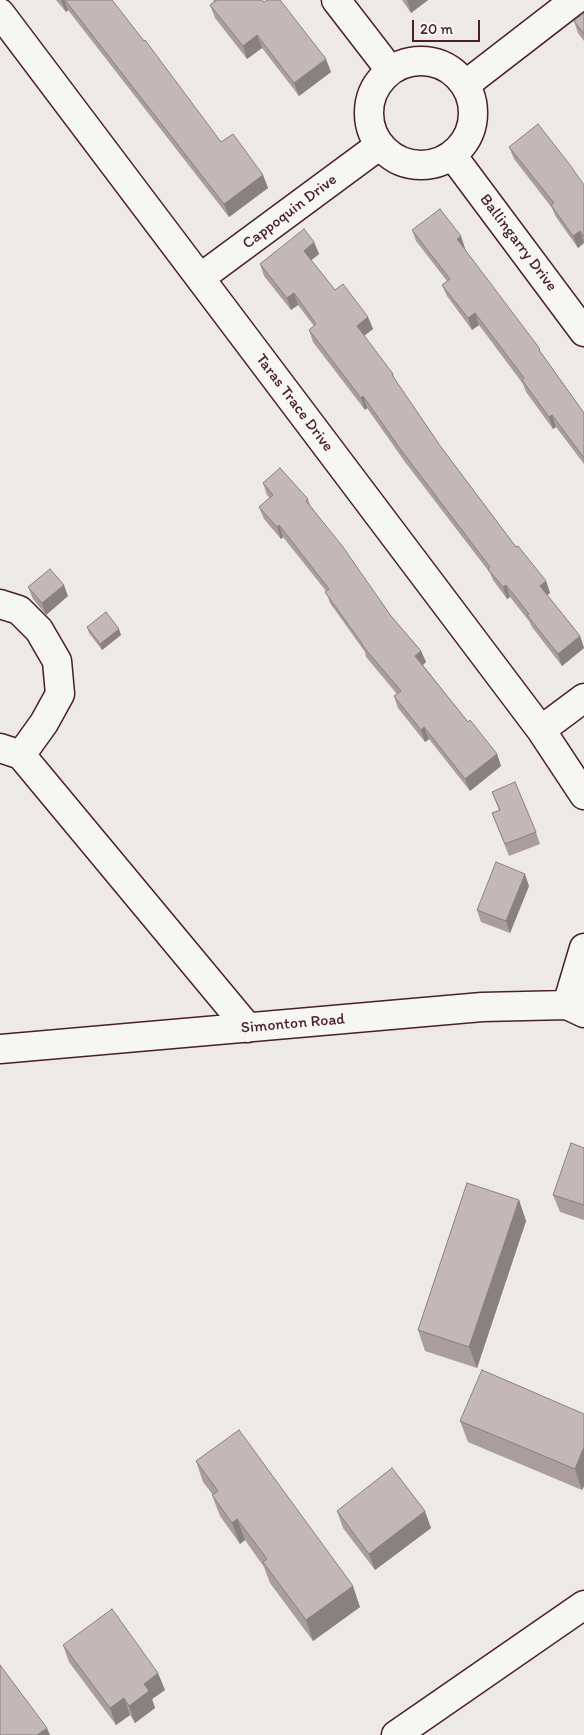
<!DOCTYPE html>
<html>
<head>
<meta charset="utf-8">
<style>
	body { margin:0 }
	#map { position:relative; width:584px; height:1735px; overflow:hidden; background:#ece9e6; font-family:Itim,sans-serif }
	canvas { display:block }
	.scale { position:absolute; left:412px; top:20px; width:68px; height:22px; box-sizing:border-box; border:2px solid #4a1f2b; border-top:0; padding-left:6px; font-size:15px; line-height:18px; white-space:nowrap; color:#4a1f2b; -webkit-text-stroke:4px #f6f6f2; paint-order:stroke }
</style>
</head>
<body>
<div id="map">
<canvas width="584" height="1735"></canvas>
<div class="scale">20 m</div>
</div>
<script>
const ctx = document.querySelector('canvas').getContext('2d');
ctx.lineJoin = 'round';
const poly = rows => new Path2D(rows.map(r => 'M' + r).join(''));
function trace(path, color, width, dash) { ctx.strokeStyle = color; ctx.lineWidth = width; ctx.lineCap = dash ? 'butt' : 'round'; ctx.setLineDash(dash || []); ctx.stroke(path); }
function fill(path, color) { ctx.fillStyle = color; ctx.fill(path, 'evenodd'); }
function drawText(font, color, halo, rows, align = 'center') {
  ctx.font = font + ' Itim,sans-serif'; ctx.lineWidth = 4.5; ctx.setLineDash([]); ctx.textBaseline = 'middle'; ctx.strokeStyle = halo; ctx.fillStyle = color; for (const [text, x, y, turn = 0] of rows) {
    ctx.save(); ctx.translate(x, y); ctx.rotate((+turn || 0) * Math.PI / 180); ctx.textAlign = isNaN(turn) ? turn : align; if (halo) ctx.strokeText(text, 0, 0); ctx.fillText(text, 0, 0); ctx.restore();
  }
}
const minor = poly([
	[336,0,390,70],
	[0,13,541,730,584,795],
	'369 113a52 52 0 1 1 104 0a52 52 0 1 1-104 0Z',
	[465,85,575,0],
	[452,155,584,332],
	[200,278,380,145],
	[0,604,19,610,39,630,57,661,60,694,44,723,21,755],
	[541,730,584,698],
	[0,748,21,755,248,1028],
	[567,1005,584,948],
	[0,1049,482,1007,567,1005,584,1013],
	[396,1735,584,1605]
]);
trace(minor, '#4a1f2b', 31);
trace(minor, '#f6f6f2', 28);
fill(poly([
	[56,0,112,0,221,142,263,175,268,188,229,217,68,10,66,12],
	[213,0,262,0,331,72,299,96,262,48,247,59,215,18,210,5,214,2],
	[402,0,428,0,411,13],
	[584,13,584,41,578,33,574,21],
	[509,147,584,185,584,243,578,248,556,217,552,208,514,159],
	[412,230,465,248,464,249,542,354,584,413,584,464,556,427,553,429,526,392,523,384,479,325,472,330,447,296,442,285,447,281,416,241],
	[314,242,319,254,311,260,335,290,368,317,373,329,364,336,393,374,395,380,441,447,516,547,546,581,550,593,547,595,580,636,584,648,562,666,532,627,529,621,510,597,507,599,493,580,490,573,405,462,367,408,365,410,313,342,309,330,314,326,298,305,291,310,264,276,260,264],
	[263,483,308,499,310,505,391,616,421,651,426,662,423,665,468,722,497,754,501,766,470,791,429,739,425,742,398,708,394,696,397,694,366,657,365,652,330,603,326,591,283,537,281,539,264,519,259,507,270,498,267,495],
	[28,587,68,596,46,615,33,599],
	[87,627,121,635,102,650,89,633],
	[492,792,536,832,540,844,509,856,492,813,499,810],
	[529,886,510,933,481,922,477,910],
	[584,1148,584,1220,560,1212,553,1195],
	[519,1200,526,1221,477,1368,425,1351,418,1330],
	[584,1414,584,1486,582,1490,468,1442,460,1421],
	[196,1461,360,1607,313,1641,270,1583,264,1567,245,1540,240,1544,220,1516,212,1495,213,1495,203,1482],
	[337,1511,431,1528,375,1570,343,1528],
	[63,1645,165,1690,152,1699,155,1708,135,1723,130,1715,116,1725,69,1662]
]), '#a99d9d');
fill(poly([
	[61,0,64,0,68,10,66,12],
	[407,0,428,0,411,13],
	[257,35,262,48,247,59,243,46],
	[326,59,331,72,299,96,294,83],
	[263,175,268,188,229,217,224,204],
	[580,231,584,243,578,248,573,236],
	[461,236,465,248,461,251,457,239],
	[314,242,319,254,308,263,304,251],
	[294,293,298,305,291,310,287,298],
	[475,313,479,325,472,330,468,318],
	[368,317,373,329,361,338,357,326],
	[363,396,367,408,365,410,361,398],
	[552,415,556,427,553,429,549,417],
	[279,525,283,537,281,539,277,527],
	[546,581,550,593,544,598,540,586],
	[64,585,68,596,46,615,42,603],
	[506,585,510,597,507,599,503,587],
	[119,629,121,635,102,650,100,644],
	[580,636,584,648,562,666,558,654],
	[421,651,426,662,420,667,415,656],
	[424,727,429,739,425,742,421,730],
	[497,754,501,766,470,791,465,779],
	[525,874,529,886,510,933,506,921],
	[519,1200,526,1221,477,1368,469,1347],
	[584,1447,584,1486,582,1490,575,1469],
	[425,1511,431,1528,375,1570,369,1554],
	[237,1519,245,1540,240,1544,232,1523],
	[353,1586,360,1607,313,1641,306,1620],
	[158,1673,165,1690,152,1699,155,1708,135,1723,129,1706,144,1684],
	[124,1698,130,1715,116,1725,110,1708],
	[47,1728,50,1735,37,1735]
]), '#898080');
const building = poly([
	[65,0,112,0,144,41,145,40,221,142,233,134,263,175,224,204,65,0],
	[217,0,262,0,264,2,267,0,280,0,326,59,294,83,257,35,243,46,210,5,217,0],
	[584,13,584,34,574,21,584,13],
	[538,124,570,165,584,185,584,237,580,231,573,236,551,205,554,203,509,147,538,124],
	[440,209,461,236,457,239,540,349,539,350,584,413,584,458,552,415,549,417,522,380,524,378,475,313,468,318,442,285,450,279,412,230,440,209],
	[304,229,314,242,304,251,335,290,343,284,368,317,357,326,393,374,392,375,441,447,516,547,518,546,546,581,540,586,580,636,558,654,527,615,529,614,506,585,503,587,488,569,490,567,401,450,363,396,361,398,309,330,316,324,294,293,287,298,260,264,304,229],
	[280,468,308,499,306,501,343,547,391,616,421,651,415,656,468,722,470,720,497,754,465,779,424,727,421,730,394,696,401,691,362,645,363,645,325,592,329,589,279,525,277,527,259,507,273,495,263,483,280,468],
	[50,569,64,585,42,603,28,587,50,569],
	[106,612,119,629,100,644,87,627,106,612],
	[515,782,536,832,505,844,492,813,500,810,492,792,515,782],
	[496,862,525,874,506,921,477,910,496,862],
	[571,1143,584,1148,584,1205,553,1195,571,1143],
	[467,1183,519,1200,469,1347,418,1330,467,1183],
	[482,1370,584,1414,584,1447,575,1469,460,1421,482,1370],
	[239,1430,353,1586,306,1620,263,1562,267,1559,237,1519,232,1523,212,1495,218,1491,196,1461,239,1430],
	[392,1468,425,1511,369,1554,337,1511,392,1468],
	[112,1609,158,1673,144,1684,149,1691,129,1706,124,1698,110,1708,63,1645,112,1609],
	[0,1665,47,1728,37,1735,0,1735,0,1665]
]);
fill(building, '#c4b7b7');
trace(building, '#898080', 1);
drawText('16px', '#4a1f2b', '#f6f6f2', [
	["Cappoquin Drive",290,212,-37],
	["Ballingarry Drive",518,243,53],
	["Taras Trace Drive",294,403,53],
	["Simonton Road",293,1024,-5]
]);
</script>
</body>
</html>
